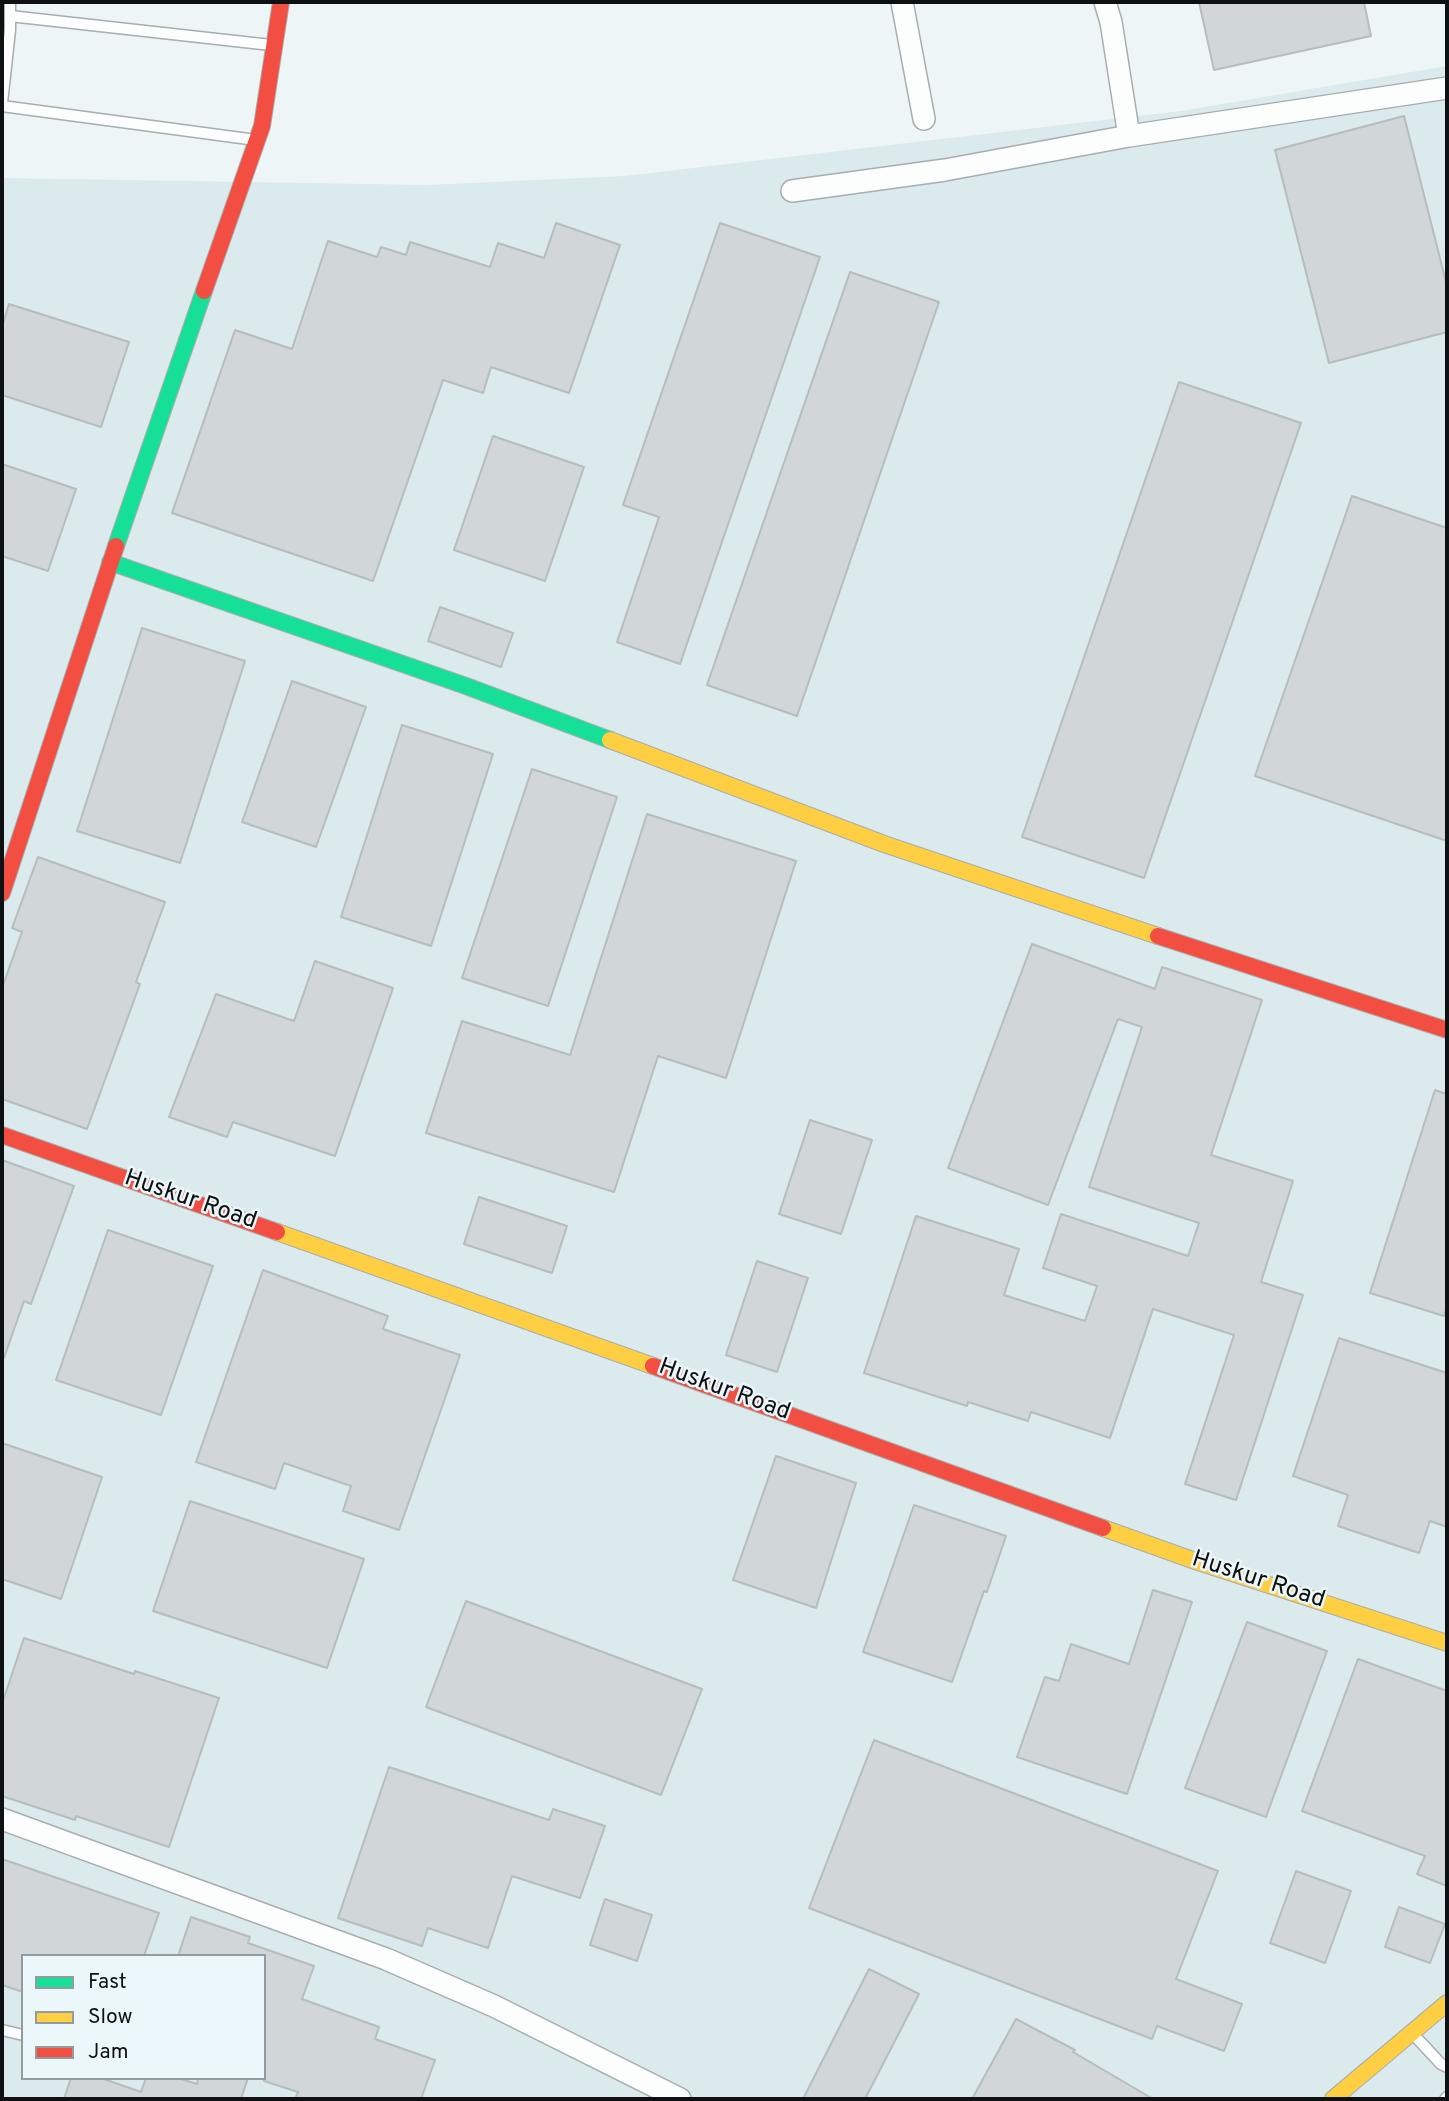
<!DOCTYPE html>
<html>
<head>
<meta charset="utf-8">
<style>
	body { margin:0 }
	#map { position:relative; width:1449px; height:2101px; overflow:hidden; background:#eef5f6; font-family:Overpass,sans-serif }
	canvas { display:block }
	.frame { position:absolute; inset:0; border:4px solid #0d1112; pointer-events:none }
	.legend { position:absolute; left:21px; top:1954px; width:245px; height:126px; box-sizing:border-box; background:#ebf7fa; border:2px solid #929b9d; margin:0; padding:9px 12px; list-style:none; font-size:21px; color:#0d1112 }
	.legend li { display:flex; align-items:center; gap:14px; height:35px }
	.legend b { width:35px; border:2px solid #929b9d }
</style>
</head>
<body>
<div id="map">
<canvas width="1449" height="2101"></canvas>
<div class="frame"></div>
<ul class="legend">
<li><b style="height:9px;background:#16e098"></b>Fast</li>
<li><b style="height:9px;background:#ffcf43"></b>Slow</li>
<li><b style="height:9px;background:#f24e42"></b>Jam</li>
</ul>
</div>
<script>
const ctx = document.querySelector('canvas').getContext('2d');
ctx.lineJoin = 'round';
function fill(path, color) { ctx.fillStyle = color; ctx.fill(path, 'evenodd'); }
const poly = rows => new Path2D(rows.map(r => 'M' + r).join(''));
function trace(path, color, width, dash) { ctx.strokeStyle = color; ctx.lineWidth = width; ctx.lineCap = dash ? 'butt' : 'round'; ctx.setLineDash(dash || []); ctx.stroke(path); }
function drawText(font, color, halo, rows, align = 'center') {
  ctx.font = font + ' Overpass,sans-serif'; ctx.lineWidth = 5; ctx.setLineDash([]); ctx.textBaseline = 'middle'; ctx.strokeStyle = halo; ctx.fillStyle = color; for (const [text, x, y, turn = 0] of rows) {
    ctx.save(); ctx.translate(x, y); ctx.rotate((+turn || 0) * Math.PI / 180); ctx.textAlign = isNaN(turn) ? turn : align; if (halo) ctx.strokeText(text, 0, 0); ctx.fillText(text, 0, 0); ctx.restore();
  }
}
fill(poly([
	[1447,66,1447,2099,2,2099,2,178,427,185,625,176,1181,111],
	[23,1956,264,1956,264,2078,23,2078]
]), '#dbeaed');
const building = poly([
	[1199,2,1364,2,1371,36,1214,70,1199,2],
	[1404,116,1447,286,1447,332,1329,363,1275,150,1404,116],
	[556,223,620,245,569,393,491,367,483,393,443,380,373,581,172,513,235,330,292,349,328,241,377,257,381,247,406,255,410,242,490,267,498,243,544,258,556,223],
	[720,223,820,257,680,664,617,642,659,517,623,505,720,223],
	[850,272,939,302,797,716,707,685,850,272],
	[9,304,129,342,101,427,2,395,2,327,9,304],
	[1179,382,1301,423,1144,878,1022,837,1179,382],
	[493,436,584,467,545,581,454,550,493,436],
	[2,464,76,489,48,571,2,556,2,464],
	[1352,496,1447,528,1447,841,1255,776,1352,496],
	[440,607,513,633,501,667,428,641,440,607],
	[142,628,245,661,180,863,77,831,142,628],
	[292,681,366,707,316,847,242,822,292,681],
	[402,725,493,754,431,946,341,917,402,725],
	[532,769,617,797,548,1006,462,978,532,769],
	[647,814,796,861,726,1078,658,1056,614,1192,426,1133,462,1021,570,1055,647,814],
	[38,857,165,902,136,982,140,984,87,1129,2,1099,2,988,22,932,12,928,38,857],
	[1032,944,1155,989,1162,967,1262,1000,1211,1155,1293,1181,1261,1282,1303,1295,1236,1500,1185,1484,1234,1335,1153,1309,1110,1438,1031,1412,1028,1421,968,1402,967,1406,864,1373,916,1216,1019,1249,1004,1295,1085,1321,1097,1286,1043,1268,1061,1214,1188,1256,1199,1223,1089,1187,1142,1027,1118,1019,1048,1205,948,1168,1032,944],
	[315,961,393,988,335,1156,233,1122,227,1137,169,1117,216,994,294,1021,315,961],
	[1435,1090,1447,1094,1447,1307,1444,1316,1370,1293,1435,1090],
	[810,1120,872,1140,841,1234,779,1214,810,1120],
	[2,1160,74,1186,31,1304,24,1301,4,1358,2,1357,2,1160],
	[479,1197,567,1226,552,1273,464,1244,479,1197],
	[108,1230,213,1266,161,1415,56,1380,108,1230],
	[757,1261,808,1278,777,1372,726,1355,757,1261],
	[263,1270,388,1316,383,1329,460,1355,399,1530,343,1511,351,1486,284,1463,275,1489,196,1462,263,1270],
	[1339,1338,1447,1373,1447,1527,1430,1521,1419,1553,1338,1526,1348,1495,1293,1476,1339,1338],
	[2,1443,102,1477,61,1599,2,1579,2,1443],
	[776,1456,856,1483,816,1608,733,1580,776,1456],
	[190,1501,364,1559,327,1668,153,1611,190,1501],
	[914,1505,1006,1536,987,1592,984,1591,952,1682,863,1652,914,1505],
	[1153,1590,1192,1602,1127,1794,1017,1757,1045,1677,1059,1681,1071,1644,1129,1664,1153,1590],
	[466,1601,702,1689,661,1795,426,1707,466,1601],
	[1247,1622,1327,1651,1266,1817,1185,1788,1247,1622],
	[24,1638,134,1674,135,1671,219,1698,169,1847,76,1816,75,1820,2,1796,2,1704,24,1638],
	[1358,1659,1447,1691,1447,1886,1417,1874,1425,1856,1302,1811,1358,1659],
	[874,1740,1218,1871,1176,1979,1242,2004,1224,2051,1157,2026,1152,2039,809,1908,874,1740],
	[389,1767,549,1820,553,1809,605,1826,580,1898,512,1876,488,1948,428,1928,422,1946,338,1918,389,1767],
	[2,1859,159,1913,144,1956,23,1956,23,1992,2,1985,2,1859],
	[1296,1871,1351,1891,1325,1963,1270,1943,1296,1871],
	[605,1899,652,1915,637,1961,590,1945,605,1899],
	[1399,1907,1445,1924,1430,1963,1385,1947,1399,1907],
	[191,1917,250,1937,248,1943,314,1966,302,1999,379,2027,375,2039,435,2060,421,2099,295,2099,298,2092,264,2081,264,1956,178,1956,191,1917],
	[869,1969,919,1994,865,2099,803,2099,869,1969],
	[1016,2019,1075,2050,1073,2052,1153,2099,972,2099,1016,2019],
	[71,2078,101,2078,141,2092,146,2078,178,2078,197,2084,198,2078,248,2078,241,2099,64,2099,71,2078]
]);
fill(building, '#d1d7d8');
trace(building, '#b7bcbd', 2);
const lane = poly([
	[10,16,271,45],
	[2,103,10,30,10,2],
	[2,106,256,140],
	[2,2030,23,2035],
	[1414,2035,1441,2064,1447,2067],
	[1445,2099,1447,2097]
]);
const street = poly([
	[902,2,924,119],
	[1129,136,1447,88],
	[792,191,945,170,1129,136,1111,22,1105,2],
	[2,1819,386,1959,494,2006,680,2099]
]);
const fast = poly([
	[116,546,204,291],
	[110,562,466,686,610,740]
]);
const slow = poly([
	[610,740,884,844,1158,936],
	[277,1232,653,1366],
	[1103,1528,1198,1562,1447,1643],
	[1333,2099,1447,2003]
]);
const jam = poly([
	[204,291,262,126,281,2],
	[2,893,116,546],
	[1158,936,1447,1030],
	[2,1135,277,1232],
	[653,1366,1103,1528]
]);
trace(lane, '#a8adae', 13);
trace(street, '#a8adae', 24);
trace(fast, '#a8adae', 18);
trace(slow, '#a8adae', 18);
trace(jam, '#a8adae', 18);
trace(lane, '#fcfefe', 10);
trace(street, '#fcfefe', 21);
trace(fast, '#16e098', 16);
trace(slow, '#ffcf43', 16);
trace(jam, '#f24e42', 16);
drawText('24px', '#0d1112', '#ebf7fa', [
	["Huskur Road",190,1201,19],
	["Huskur Road",724,1391,20],
	["Huskur Road",1258,1581,18]
]);
</script>
</body>
</html>
